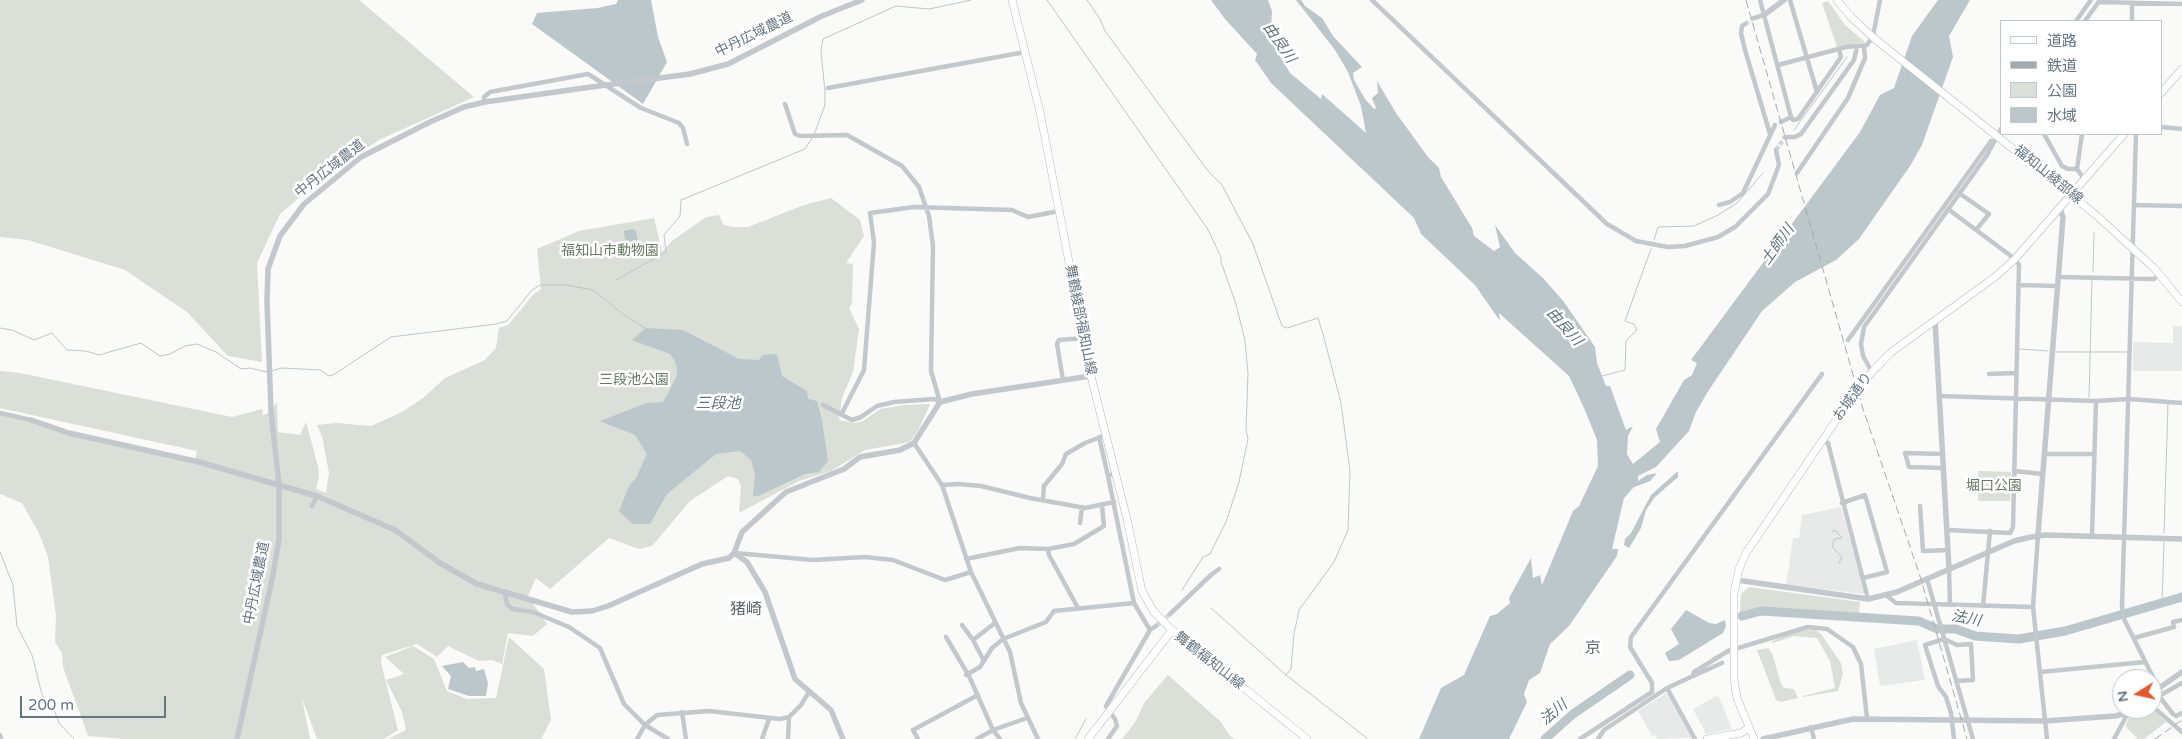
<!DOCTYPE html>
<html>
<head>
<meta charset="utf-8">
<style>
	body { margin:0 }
	#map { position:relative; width:2182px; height:739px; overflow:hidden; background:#fafaf8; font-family:"Varela Round","Noto Sans JP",sans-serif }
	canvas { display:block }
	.legend { position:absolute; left:2000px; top:20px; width:162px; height:115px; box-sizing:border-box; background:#fff; border:1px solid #c1c8cd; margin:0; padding:6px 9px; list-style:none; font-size:15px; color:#657683 }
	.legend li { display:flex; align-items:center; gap:10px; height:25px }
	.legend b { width:25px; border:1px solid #c1c8cd }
	.north { position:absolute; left:2112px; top:669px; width:50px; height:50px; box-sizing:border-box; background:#fff; border:1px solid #c1c8cd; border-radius:50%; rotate:260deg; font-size:14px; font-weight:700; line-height:20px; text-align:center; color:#657683 }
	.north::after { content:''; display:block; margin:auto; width:18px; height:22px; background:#e4572e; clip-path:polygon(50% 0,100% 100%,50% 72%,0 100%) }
	.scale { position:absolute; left:20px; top:696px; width:146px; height:22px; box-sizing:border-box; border:2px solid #657683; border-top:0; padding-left:6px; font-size:15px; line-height:18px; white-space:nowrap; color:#657683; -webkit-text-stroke:4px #fff; paint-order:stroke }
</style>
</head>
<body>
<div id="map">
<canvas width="2182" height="739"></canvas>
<ul class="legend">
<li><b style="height:6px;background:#fff"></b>道路</li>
<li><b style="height:6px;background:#a2aab0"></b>鉄道</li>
<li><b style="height:14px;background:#dadfd7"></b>公園</li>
<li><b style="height:14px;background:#bbc7cb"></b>水域</li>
</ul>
<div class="north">N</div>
<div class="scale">200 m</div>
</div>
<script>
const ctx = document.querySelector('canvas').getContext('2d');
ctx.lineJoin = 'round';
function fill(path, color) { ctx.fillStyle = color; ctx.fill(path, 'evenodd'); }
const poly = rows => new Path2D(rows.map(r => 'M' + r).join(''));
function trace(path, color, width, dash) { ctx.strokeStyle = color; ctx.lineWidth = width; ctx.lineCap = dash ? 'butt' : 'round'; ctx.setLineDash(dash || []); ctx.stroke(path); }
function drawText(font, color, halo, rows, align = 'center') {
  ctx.font = font + ' "Varela Round","Noto Sans JP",sans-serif'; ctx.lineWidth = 5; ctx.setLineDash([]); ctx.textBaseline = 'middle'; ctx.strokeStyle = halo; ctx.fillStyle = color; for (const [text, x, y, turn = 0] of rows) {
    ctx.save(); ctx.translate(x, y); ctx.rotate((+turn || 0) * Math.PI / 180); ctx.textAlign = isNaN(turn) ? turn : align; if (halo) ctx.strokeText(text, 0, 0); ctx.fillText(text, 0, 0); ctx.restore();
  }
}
fill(poly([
	[2173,326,2182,326,2182,371,2133,371,2133,342,2173,343],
	[1841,507,1865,594,1786,585,1793,538,1799,538,1802,515],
	[1917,640,1925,680,1880,686,1874,649],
	[1668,692,1692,738,1657,739,1655,735,1652,736,1638,711],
	[1718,695,1732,729,1706,734,1693,709]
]), '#e8e9e9');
fill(poly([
	[0,0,359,0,474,97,379,140,321,179,280,214,257,263,262,362,228,356,187,312,125,270,28,240,0,237],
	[1828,1,1845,25,1865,42,1837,47,1822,3],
	[831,198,860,220,864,236,846,263,853,264,852,304,849,308,859,329,853,372,842,398,839,420,854,423,863,421,880,409,904,405,930,404,919,429,910,442,865,450,831,471,799,481,739,513,741,486,738,479,728,476,690,501,652,546,639,549,609,538,550,589,536,578,528,596,547,624,533,636,508,633,502,664,492,660,479,661,448,646,437,657,417,644,382,655,381,663,398,730,384,739,317,739,302,698,310,739,125,739,88,736,63,667,62,653,55,642,56,616,48,557,39,533,22,503,0,494,0,413,52,428,195,460,197,451,0,408,0,371,20,373,232,417,262,409,263,416,271,411,277,402,278,432,300,435,306,422,318,466,319,477,316,489,326,493,329,473,322,436,317,425,337,423,371,426,402,412,423,398,445,378,485,360,496,348,499,328,508,325,533,295,541,289,537,249,579,231,654,218,662,252,672,241,706,217,719,215,723,224,731,227,748,227,804,205],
	[1978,471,2011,472,2010,501,1978,501],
	[1749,587,1860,602,1859,613,1756,608,1740,612,1741,594],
	[1814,629,1821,634,1841,663,1843,674,1838,691,1803,697,1803,696,1835,688,1830,661,1817,638,1794,636,1773,643,1772,641,1792,633],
	[509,637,544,669,551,720,541,739,388,739,406,730,402,712,386,680,404,674,385,657,413,646,434,659,447,691,467,699,496,698],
	[1768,648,1772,653,1781,684,1784,688,1794,689,1798,698,1781,702,1776,700,1757,650],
	[1168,675,1221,722,1230,736,1235,739,1122,739,1136,721,1144,703],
	[2155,712,2166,722,2144,739,2138,739,2125,726,2130,716]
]), '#dadfd7');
fill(poly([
	[618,0,651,0,658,37,667,62,643,104,532,24,537,13,598,8,616,4],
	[1211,0,1268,0,1272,11,1271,29,1276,50,1290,73,1321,99,1322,94,1366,133,1361,106,1348,72,1335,50,1296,0,1301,0,1305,6,1322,18,1333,36,1362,67,1353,73,1354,80,1365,99,1374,109,1376,108,1372,98,1378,93,1377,81,1396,113,1428,157,1439,168,1441,177,1472,228,1474,236,1494,251,1500,247,1495,225,1515,253,1544,279,1564,302,1595,347,1597,363,1606,386,1610,386,1626,430,1633,426,1628,436,1627,454,1633,464,1660,442,1656,429,1684,380,1692,375,1697,363,1691,360,1860,132,1880,95,1894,88,1912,36,1938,0,1970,0,1949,36,1953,57,1922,145,1910,166,1859,239,1836,260,1795,282,1762,311,1707,393,1696,412,1689,431,1656,467,1638,476,1638,481,1647,475,1657,473,1650,481,1634,487,1624,498,1612,549,1618,549,1617,556,1569,626,1550,644,1540,673,1529,680,1524,694,1527,702,1509,739,1419,739,1441,688,1464,675,1490,616,1497,614,1510,603,1509,598,1531,558,1533,578,1540,575,1542,585,1573,511,1579,506,1598,466,1597,440,1584,408,1569,376,1499,313,1500,321,1475,285,1421,234,1414,218,1271,83,1255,60,1257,54,1225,19],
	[633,229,636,231,639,247,635,250,635,244,633,241,629,242,628,246,631,251,628,251,624,233,624,231],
	[646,328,683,330,739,359,759,360,763,355,777,354,782,376,807,391,808,399,817,401,822,420,828,461,819,472,805,474,758,496,753,496,755,474,751,460,740,451,716,454,667,494,650,524,633,524,619,511,629,486,636,478,647,454,635,435,600,421,647,403,663,402,670,390,677,375,676,363,670,354,632,340],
	[1678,471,1678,477,1655,497,1646,510,1641,528,1629,548,1624,545,1625,539,1631,533,1651,495],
	[1686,610,1709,623,1716,624,1725,620,1726,626,1723,633,1679,660,1669,661,1665,653,1679,644,1671,629],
	[463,662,469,668,475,667,476,671,484,669,488,683,486,696,469,696,448,689,451,676,442,666]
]), '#bbc7cb');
trace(poly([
	[1047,0,1207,228,1221,257,1221,262,1236,304,1245,341,1248,373,1246,430,1248,439,1239,482,1226,522,1210,554,1203,557,1182,590],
	[1087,0,1100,19,1105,31,1208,171,1222,185,1253,244,1282,326,1287,328,1318,318,1323,334,1341,403,1350,471,1348,530,1334,562,1299,610,1294,634,1291,669,1286,675],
	[1794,130,1847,57],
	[814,135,825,105,825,92,821,51,823,39,896,6,929,9,971,0],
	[1654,240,1658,227,1694,226,1718,215,1737,203,1763,173],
	[2093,272,2094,233],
	[616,280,666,252,664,235,680,216,681,200,805,149,812,138],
	[0,328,12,330,34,340,52,333,67,350,86,351,99,355,141,343,160,356,170,354,185,346,197,344,216,352,241,369,250,368,267,372],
	[2019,349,2048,351],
	[2056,352,2127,352],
	[271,371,282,368,320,370,329,376,333,375,391,337,496,324,507,321,532,290,540,285,566,285,593,290,624,315,647,329],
	[1602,376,1625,370,1626,341,1637,330,1634,324,1625,321,1651,249],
	[2089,397,2092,280],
	[1832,531,1836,531,1842,538,1835,539,1833,542,1833,548,1842,557,1839,563],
	[2164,533,2168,404],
	[0,552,13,585,17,626,32,655,42,695,55,712,59,723,74,739],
	[2162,603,2164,542],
	[1211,608,1286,675,1368,739],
	[1075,739,1086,719]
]), '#bbc7cb', 1);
trace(poly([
	[1742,616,1761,611,1919,621,1937,629,1956,629,1975,636,2019,639,2065,631,2182,597],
	[1545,739,1573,714,1630,675]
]), '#bbc7cb', 9);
trace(poly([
	[1745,24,1754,18],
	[1776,150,1785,137],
	[1156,626,1170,614]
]), '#d5d9db', 4.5, [4.5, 2]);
const primary = poly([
	[1012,0,1040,112,1091,376,1127,519,1142,591,1154,612,1172,630,1307,739],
	[1837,0,1852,18,1875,39,2096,215,2155,269,2182,302],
	[2161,93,2182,69],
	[1088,739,1172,630],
	[1707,739,1741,733,1749,728],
	[1754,739,1737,698,1734,680,1734,593,1739,569,1746,553,1858,388,1872,372,1890,353,1995,277,2015,259,2124,134]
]);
trace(primary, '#b5babe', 8);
trace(poly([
	[1372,0,1607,224,1636,241,1668,247,1685,246,1718,237,1735,227,1768,194,1779,165,1776,150],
	[1760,0,1791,117],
	[1790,0,1817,92],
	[2099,2,2182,4],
	[1754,18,1764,15],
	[2076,21,2091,0],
	[2085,21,2100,0],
	[2132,21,2132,3],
	[1745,24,1742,26,1741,33,1745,50,1770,134],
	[1778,65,1846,47,1867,45,1873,36,1880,0],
	[828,88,1025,52],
	[485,102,484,97,490,92,588,74,641,108,679,123,683,128,687,144],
	[785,104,795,134,800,136,847,135,902,166,919,187,929,216,933,246,931,371,940,402],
	[1781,122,1791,117,1793,120,1798,119,1841,57,1839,49],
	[2161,127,2182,129],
	[2044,134,2062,166,2068,169,2077,169],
	[2082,134,2077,169,2084,179],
	[2136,134,2122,607,2124,619,2158,687],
	[1785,137,1795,137,1801,134,1854,60,1857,47],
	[1797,173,1848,98,1865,58,1864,46],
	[1959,193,1989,214,1976,230],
	[1719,205,1730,202,1743,193,1775,125],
	[2134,205,2182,206],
	[1948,209,2015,259,2019,265,2013,527,2010,533],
	[2058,277,2154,279,2159,274],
	[2018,285,2058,286],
	[1848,340,1991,141],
	[1872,372,1863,356,1861,344,1864,327,1987,155,2001,129],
	[1989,374,2016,373],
	[1063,380,1057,344,1059,340,1083,338],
	[1940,396,2096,401,2129,399,2182,403],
	[823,405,852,420,861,417,877,406,894,402,934,399,940,402],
	[0,413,31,420],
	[842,413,864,370,874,242,870,213,914,207,1012,210,1028,217,1059,211],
	[1099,437,1108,476],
	[1822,440,1828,443,1868,599],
	[914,443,942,485,958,484,981,486,1030,498,1085,508,1114,502],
	[1943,454,1905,453,1909,467,1944,468],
	[2045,454,2094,454],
	[2014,471,2043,474],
	[942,485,971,572,1010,652,1021,703,1038,739],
	[1043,500,1044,486,1062,464,1066,454,1085,443,1106,435],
	[1842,503,1865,495,1887,572,1863,578],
	[312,506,317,496],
	[1920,506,1923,551,1948,550],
	[1080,523,1082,507],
	[1947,530,2010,533],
	[2038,535,2033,607,2047,739],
	[2092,536,2096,401],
	[1048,549,1049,555,1078,608],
	[735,553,813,560,865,557,893,560,945,580,971,572],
	[966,559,1020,548,1048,549,1074,544,1104,526,1102,506],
	[1949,569,1950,605],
	[1927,579,1973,739],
	[505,594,507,604,512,609,533,612,569,627,600,648,624,704,645,725,637,739],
	[1887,596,1896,603,2033,607],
	[1983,606,1990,531],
	[1170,614,1212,574,1219,569],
	[962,625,973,640],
	[1150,630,1156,626],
	[946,637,969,676,993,730,1000,739],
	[2134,638,2174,627,2173,622,2182,620],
	[984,661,973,640,995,623],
	[2040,672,2145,662],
	[966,675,980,667,992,648,1003,639,1046,622,1054,611,1134,603],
	[1693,676,1722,663],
	[2182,683,2159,696,2173,714,2176,716,2182,713],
	[1667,688,1695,739],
	[1652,692,1652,683,1630,647,1631,637,1822,374],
	[2152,706,2182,732],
	[682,712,686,739],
	[1811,727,1814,739],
	[0,735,1,739],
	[668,739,645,725,657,715,709,711,780,719,789,717,801,705,809,692],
	[762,739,769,719],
	[788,739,789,717],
	[918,739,913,730,978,695],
	[977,739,993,730,1027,718],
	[1108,739,1117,726,1115,719,1106,706,1150,630,1134,603,1108,476,1115,473],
	[1580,739,1652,692],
	[1598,739,1604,730,1667,688,1693,676,1694,672,1728,651,1808,627,1827,629,1853,647,1861,664,1867,718],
	[1954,739,1951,713,1946,697,1938,686,1925,645,1944,639,1957,645,1971,644,1973,680,1956,681],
	[2114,739,2128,713]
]), '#c3c8cc', 4.5);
trace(poly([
	[1764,15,1784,0],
	[690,74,728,64,822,16,862,0],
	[1935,320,1949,569],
	[31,420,69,433,199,462,317,496,395,530,440,563,477,584,572,612,592,611,608,606,702,564,729,558,734,553,742,532,786,492,844,469,860,457,900,450,914,443,940,402,972,394,1091,376],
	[2038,535,2063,217,2060,209],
	[734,553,747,562,765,592,795,679,831,710,843,739],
	[1737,580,1868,599,1897,592,2014,541,2031,537,2046,535,2182,539],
	[2152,693,2182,672],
	[237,739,273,575,279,539,279,485,271,411,267,302,268,269,280,236,304,204,361,157,430,122,464,107,485,102,584,88],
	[1763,739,1853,719,2045,721,2115,716,2128,713,2133,709]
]), '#c3c8cc', 5.5);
trace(primary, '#fff', 7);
trace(poly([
	[1746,0,1862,406,1920,576,1967,739],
	[2155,739,2182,720]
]), '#a2aab0', 1, [8, 4]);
trace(poly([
	[584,88,690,74]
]), '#c3c8cc', 5.5);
drawText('14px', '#657683', '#fff', [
	["中丹広域農道",754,35,-26],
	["中丹広域農道",330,169,-38],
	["福知山綾部線",2048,175,39],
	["舞鶴綾部福知山線",1080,320,79],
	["お城通り",1853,397,-54],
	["中丹広域農道",257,583,-79],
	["舞鶴福知山線",1209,661,38]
]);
drawText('14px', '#687a64', '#fff', [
	["福知山市動物園",610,251],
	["三段池公園",634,380],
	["堀口公園",1994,486]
]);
drawText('italic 15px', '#60757c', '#fff', [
	["由良川",1279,43,55],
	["土師川",1778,245,-54],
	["由良川",1564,327,48],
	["三段池",718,404],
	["法川",1966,619,10],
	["法川",1554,713,-40]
]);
drawText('16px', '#57646e', '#fff', [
	["猪崎",746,610],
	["京",1593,649]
]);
</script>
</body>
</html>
